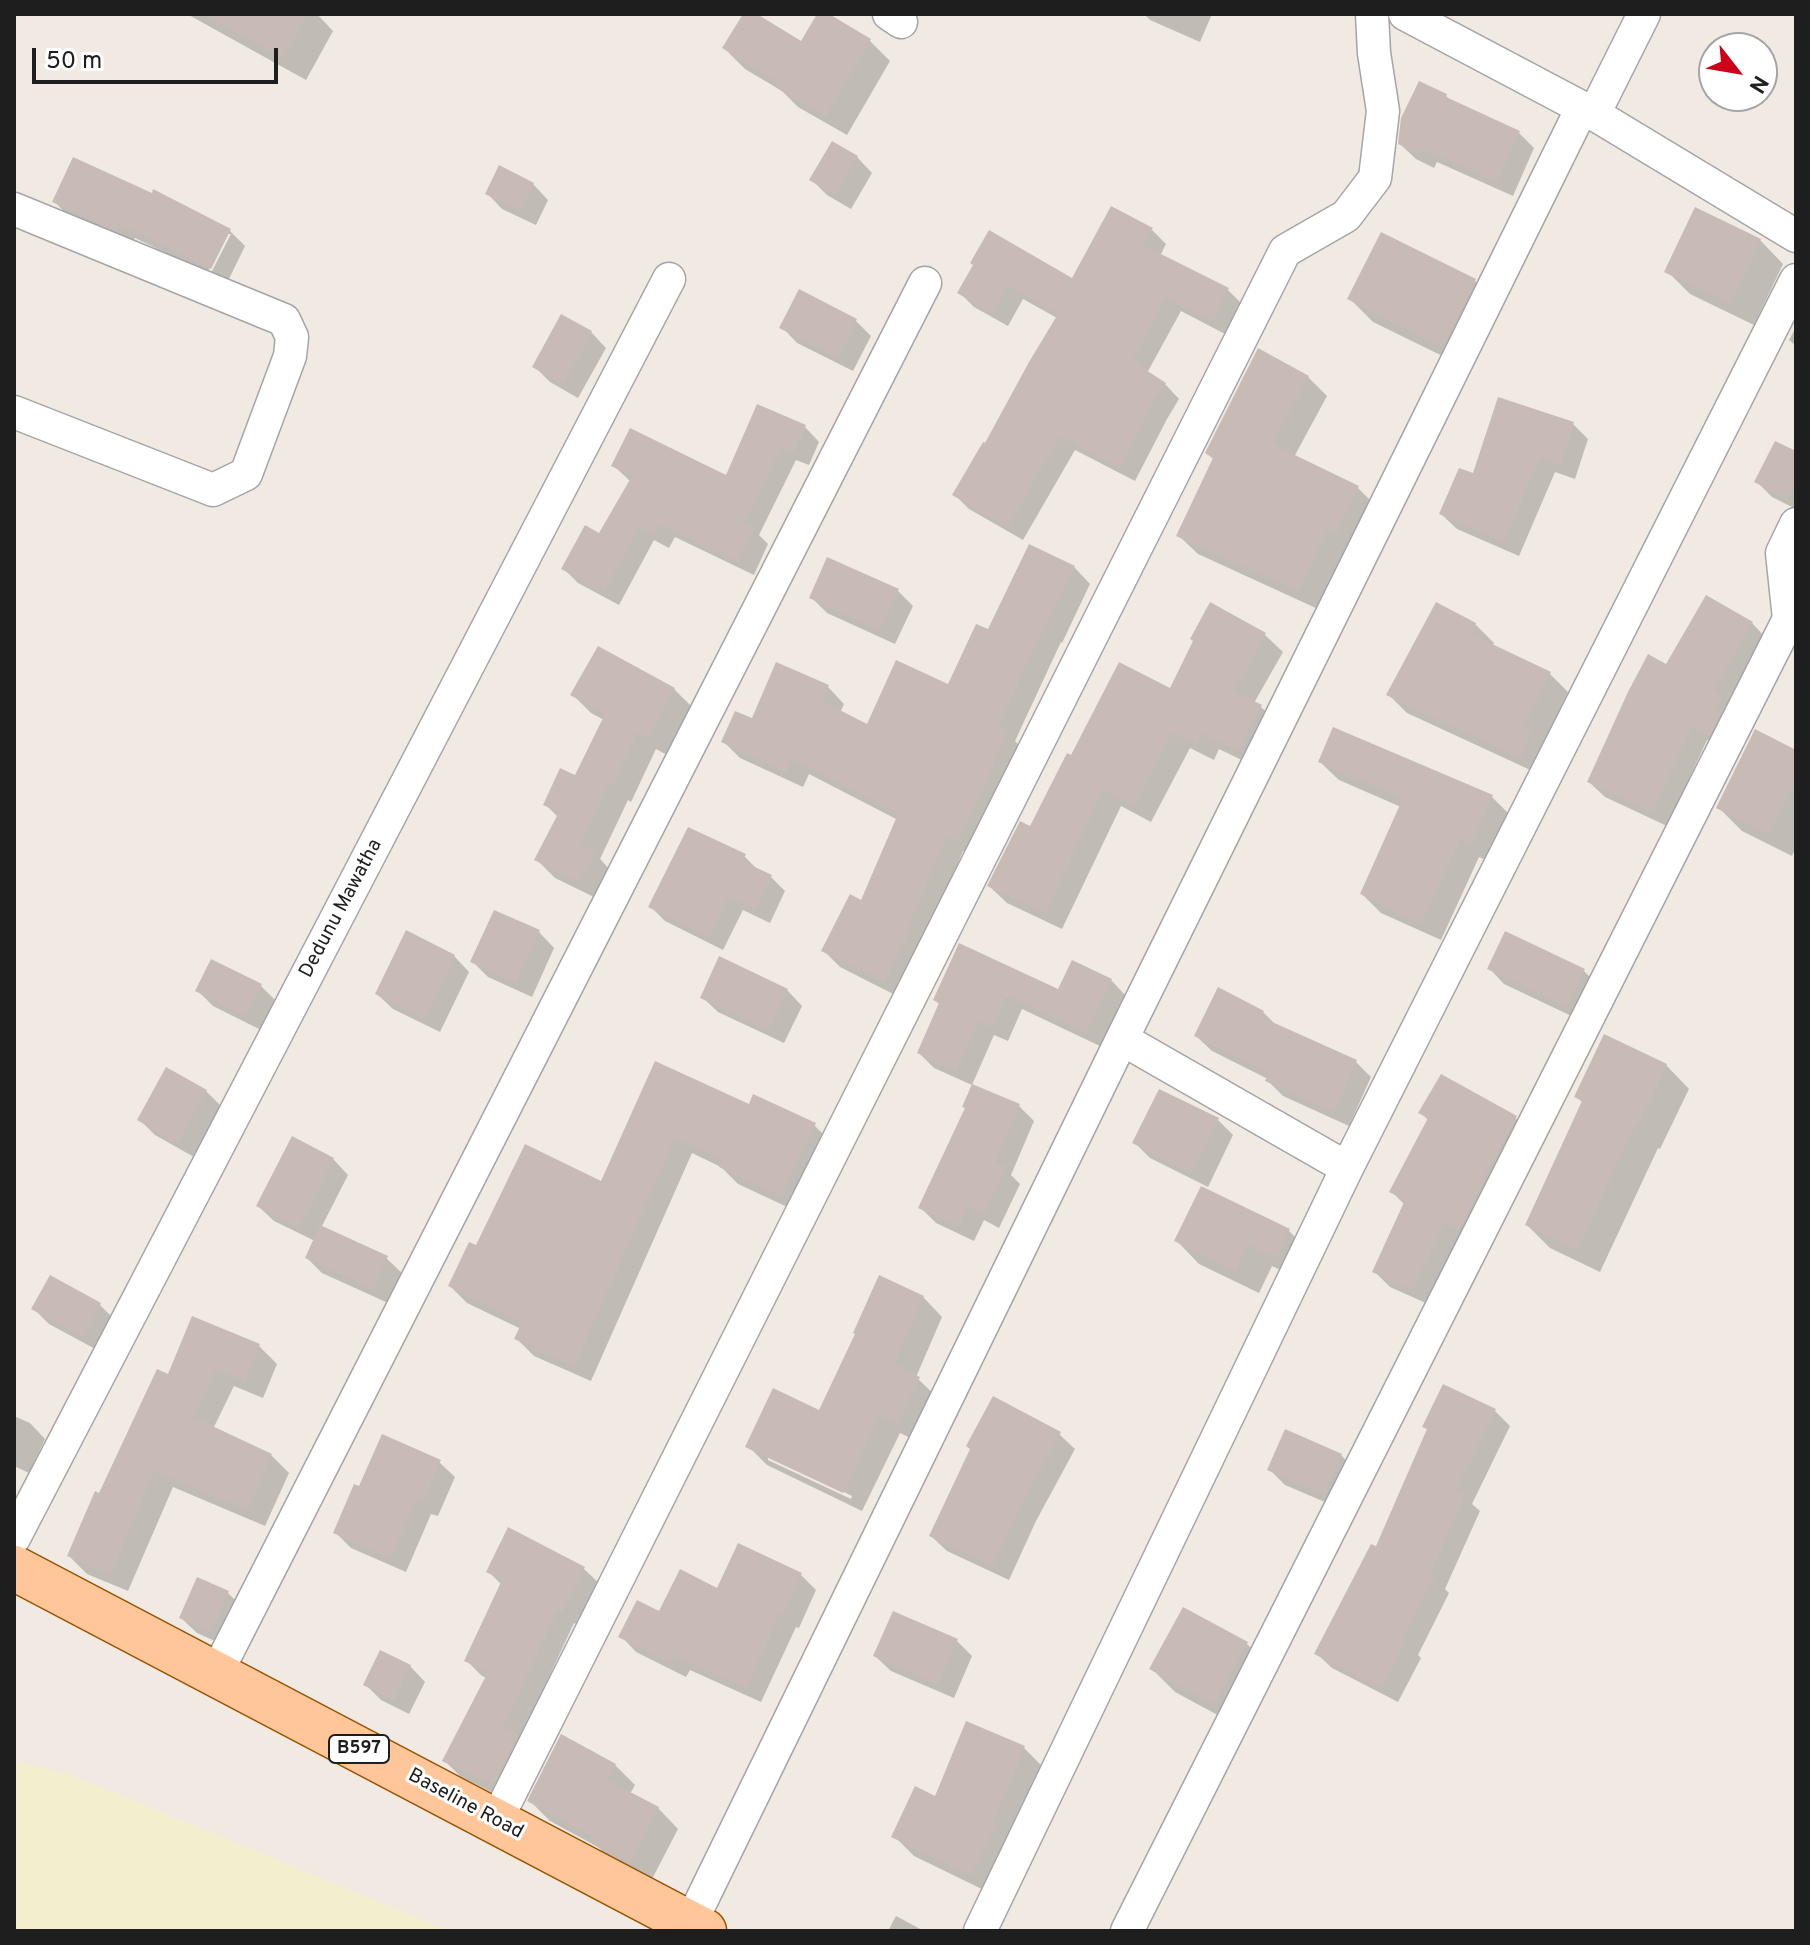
<!DOCTYPE html>
<html>
<head>
<meta charset="utf-8">
<style>
	body { margin:0 }
	#map { position:relative; width:1810px; height:1945px; overflow:hidden; background:#f0eae3; font-family:Overpass,sans-serif }
	canvas { display:block }
	.frame { position:absolute; inset:0; border:16px solid #1e1e1e; pointer-events:none }
	.north { position:absolute; left:1698px; top:32px; width:80px; height:80px; box-sizing:border-box; background:#fff; border:2px solid #a5a5a5; border-radius:50%; rotate:121deg; font-size:22px; font-weight:700; line-height:32px; text-align:center; color:#1e1e1e }
	.north::after { content:''; display:block; margin:auto; width:28px; height:36px; background:#cc0019; clip-path:polygon(50% 0,100% 100%,50% 72%,0 100%) }
	.scale { position:absolute; left:32px; top:48px; width:246px; height:36px; box-sizing:border-box; border:4px solid #1e1e1e; border-top:0; padding-left:10px; font-size:24px; line-height:28px; white-space:nowrap; color:#1e1e1e; -webkit-text-stroke:6px #fff; paint-order:stroke }
</style>
</head>
<body>
<div id="map">
<canvas width="1810" height="1945"></canvas>
<div class="frame"></div>
<div class="north">N</div>
<div class="scale">50 m</div>
</div>
<script>
const ctx = document.querySelector('canvas').getContext('2d');
ctx.lineJoin = 'round';
function fill(path, color) { ctx.fillStyle = color; ctx.fill(path, 'evenodd'); }
const poly = rows => new Path2D(rows.map(r => 'M' + r).join(''));
function trace(path, color, width, dash) { ctx.strokeStyle = color; ctx.lineWidth = width; ctx.lineCap = dash ? 'butt' : 'round'; ctx.setLineDash(dash || []); ctx.stroke(path); }
function drawText(font, color, halo, rows, align = 'center') {
  ctx.font = font + ' Overpass,sans-serif'; ctx.lineWidth = 6; ctx.setLineDash([]); ctx.textBaseline = 'middle'; ctx.strokeStyle = halo; ctx.fillStyle = color; for (const [text, x, y, turn = 0] of rows) {
    ctx.save(); ctx.translate(x, y); ctx.rotate((+turn || 0) * Math.PI / 180); ctx.textAlign = isNaN(turn) ? turn : align; if (halo) ctx.strokeText(text, 0, 0); ctx.fillText(text, 0, 0); ctx.restore();
  }
}
fill(poly([
	[14,1761,69,1774,450,1931,14,1931]
]), '#f1efcd');
fill(poly([
	[187,14,317,14,333,31,306,80],
	[745,14,754,14,802,44,819,14,825,14,869,40,890,61,847,135,798,107,782,91,745,69,724,48],
	[1144,14,1212,14,1200,42,1150,20],
	[1446,96,1453,103,1519,133,1534,148,1513,196,1437,162,1434,168,1416,159,1400,144],
	[857,157,872,173,851,209,827,195,812,180],
	[533,184,548,200,536,225,502,209,487,193],
	[152,196,230,231,245,246,227,283,210,275,231,234,227,234,207,273,135,238,131,244,69,217,54,201],
	[1152,230,1166,244,1160,256,1228,290,1243,305,1227,335,1181,311,1147,373,1165,384,1179,399,1167,419,1135,481,1075,450,1023,540,969,509,955,495,986,446,1057,318,1023,299,1008,326,974,307,959,292,975,265,1073,281],
	[1760,240,1783,264,1754,325,1690,294,1667,271],
	[1475,281,1498,304,1467,368,1373,322,1350,299],
	[856,321,871,336,853,371,797,343,782,327],
	[1796,327,1796,346,1789,340],
	[591,332,606,348,578,398,550,382,535,367],
	[1308,377,1327,396,1294,457,1358,488,1377,507,1356,550,1347,545,1318,609,1198,554,1179,536,1214,460,1207,453],
	[1573,424,1588,439,1575,479,1555,472,1519,556,1457,529,1441,514,1474,476],
	[805,427,819,442,809,465,796,460,759,535,768,544,754,575,675,537,669,548,654,540,619,605,578,583,563,568,600,535,631,482,614,466,727,478],
	[1796,453,1796,509,1772,497,1757,482],
	[1074,567,1090,584,1062,643,1061,642,1015,741,1023,749,974,856,963,851,901,998,840,967,823,950,862,903,898,820,809,774,803,787,740,758,724,742,753,721,828,687,844,704,840,713,868,727,949,687,989,632],
	[897,590,913,606,895,644,827,613,811,597],
	[1211,605,1265,635,1283,652,1254,703,1260,706,1278,724,1256,767,1219,749,1214,760,1190,748,1151,822,1121,806,1062,929,1007,903,989,886,1031,828,1072,757,1171,691],
	[1752,623,1767,639,1724,750,1707,740,1667,826,1605,797,1589,782,1667,667],
	[1475,624,1494,643,1492,646,1549,673,1568,692,1542,746,1548,753,1539,774,1407,713,1388,694],
	[674,689,693,708,667,755,656,749,631,802,628,800,600,859,612,872,598,899,555,878,537,860,559,818,545,804,576,778,604,720,591,713,573,695],
	[1796,752,1796,847,1792,856,1742,831,1719,808],
	[1320,762,1492,797,1511,816,1490,862,1479,857,1441,940,1381,913,1362,894,1401,807,1339,780],
	[744,856,758,870,771,877,785,891,770,923,743,910,723,950,665,921,651,907],
	[539,932,554,948,532,997,488,977,473,962],
	[454,956,469,972,440,1032,393,1009,377,994],
	[1489,968,1584,971,1599,986,1582,1021,1504,984],
	[1111,980,1126,996,1102,1047,1022,1009,1008,1041,994,1035,972,1085,934,1068,919,1053,940,1005,935,1000,1059,992],
	[261,986,276,1001,261,1030,213,1006,197,990],
	[787,990,802,1006,784,1043,718,1012,702,997],
	[1263,1012,1277,1026,1356,1062,1371,1077,1349,1126,1283,1096,1268,1081,1268,1079,1212,1051,1196,1036],
	[656,1064,749,1107,814,1125,831,1142,798,1212,738,1184,721,1167,692,1153,591,1381,534,1356,517,1339,521,1329,467,1303,450,1286,477,1247,602,1183],
	[1666,1065,1689,1089,1660,1149,1658,1148,1600,1272,1550,1248,1527,1225,1583,1103,1576,1096],
	[206,1091,221,1106,194,1157,155,1135,140,1120],
	[1019,1106,1034,1121,1011,1175,1020,1184,999,1228,984,1220,974,1241,936,1223,920,1207,966,1109],
	[1421,1113,1515,1118,1531,1133,1428,1304,1390,1287,1374,1271,1405,1205,1391,1191,1429,1121],
	[1218,1120,1233,1135,1208,1187,1150,1158,1134,1142],
	[333,1159,348,1175,321,1228,386,1258,402,1273,388,1303,322,1273,307,1258,315,1241,274,1221,258,1206],
	[1289,1231,1312,1254,1300,1280,1272,1266,1259,1293,1199,1264,1176,1240],
	[51,1278,100,1305,115,1320,99,1351,49,1324,34,1309],
	[923,1297,942,1317,916,1377,938,1398,917,1441,900,1433,862,1511,767,1465,748,1446,820,1412],
	[768,1455,852,1496,851,1499,768,1460],
	[259,1346,277,1364,263,1398,234,1386,213,1429,271,1455,289,1473,265,1526,173,1487,128,1591,87,1574,69,1556,100,1496,169,1377],
	[1495,1411,1510,1426,1472,1504,1480,1511,1445,1589,1449,1593,1418,1655,1421,1658,1398,1702,1332,1668,1316,1653,1377,1549],
	[14,1416,30,1423,45,1439,29,1473,14,1466],
	[1059,1434,1075,1449,1036,1521,1009,1580,947,1551,931,1536],
	[1341,1455,1356,1471,1339,1508,1285,1485,1269,1469],
	[439,1462,455,1477,438,1516,431,1514,406,1572,351,1548,336,1533,360,1488],
	[509,1530,584,1569,600,1584,578,1625,574,1623,520,1739,499,1796,460,1776,445,1761,487,1678,482,1676,467,1661,502,1585,488,1571],
	[801,1575,816,1590,799,1628,796,1627,761,1702,690,1670,686,1677,636,1652,621,1636,660,1613,718,1590],
	[228,1593,243,1608,226,1646,197,1633,181,1618],
	[957,1641,972,1656,954,1698,891,1671,875,1656],
	[1247,1644,1270,1667,1238,1726,1175,1692,1152,1669],
	[410,1666,425,1682,409,1714,381,1700,365,1684],
	[1024,1748,1044,1768,992,1894,914,1856,894,1836,936,1798],
	[615,1765,635,1785,630,1794,658,1808,678,1829,650,1883,615,1864,598,1847,550,1821,530,1801],
	[896,1916,924,1931,888,1931]
]), '#0003');
fill(poly([
	[203,14,307,14,283,58],
	[743,14,757,14,801,41,817,14,829,14,871,39,826,116,775,87,778,82,722,48],
	[1419,81,1447,94,1446,97,1520,131,1497,182,1422,148,1419,154,1398,144,1401,118],
	[832,141,858,156,835,195,809,180],
	[73,157,152,193,153,189,231,229,211,269,119,224,116,230,52,202],
	[499,165,534,183,520,211,485,194],
	[1111,206,1153,228,1143,245,1229,288,1212,321,1166,298,1132,361,1166,383,1152,404,1120,468,1060,436,1008,527,952,495,983,442,985,443,1029,362,1058,314,1008,285,992,313,957,293,973,265,970,263,989,230,1072,278],
	[1695,207,1761,239,1730,303,1664,272],
	[1381,232,1476,279,1443,346,1347,299],
	[799,289,857,319,838,358,779,328],
	[561,314,592,331,563,384,532,367],
	[1258,348,1309,376,1272,444,1359,486,1337,532,1328,528,1299,591,1176,536,1213,458,1205,453],
	[1498,397,1574,422,1560,465,1540,458,1503,542,1439,514,1459,468,1473,473],
	[757,404,806,425,794,452,781,447,744,523,755,528,739,562,660,524,654,535,639,527,604,592,561,569,585,525,599,533,632,476,611,466,630,428,726,475],
	[1775,441,1796,451,1796,482,1787,499,1754,482],
	[1029,544,1075,566,1045,627,1044,627,998,726,1008,731,985,785,957,840,947,836,909,924,913,926,884,982,821,951,850,894,861,900,898,814,792,759,786,772,721,742,735,711,752,718,776,662,829,685,822,701,867,724,896,660,948,684,976,624,988,629],
	[827,557,899,589,879,630,809,598],
	[1706,595,1753,622,1714,690,1723,695,1715,709,1721,712,1709,736,1692,726,1652,812,1587,782,1628,692,1648,654,1666,664],
	[1210,602,1266,633,1234,691,1262,705,1238,751,1202,733,1196,744,1172,732,1134,806,1103,790,1045,913,987,886,1020,821,1030,826,1067,753,1071,755,1119,662,1170,688,1193,641,1190,639],
	[1436,602,1476,623,1471,634,1551,672,1523,729,1531,732,1521,758,1386,695],
	[598,646,675,688,648,738,637,732,613,785,609,783,580,844,595,852,579,882,534,860,559,812,543,805,560,768,575,775,605,714,570,695],
	[1333,727,1493,795,1471,844,1460,839,1421,923,1360,894,1403,798,1318,762],
	[1755,729,1796,750,1796,778,1768,834,1716,808],
	[688,827,746,854,742,861,772,875,756,910,728,897,709,937,648,907],
	[494,910,540,930,516,983,470,962],
	[406,930,455,955,425,1018,375,994],
	[1505,931,1585,969,1567,1007,1487,969],
	[959,943,1058,989,1072,960,1112,979,1086,1033,1007,995,992,1027,978,1021,956,1071,917,1053,939,1003,933,1000],
	[719,956,788,989,769,1029,700,998],
	[211,959,262,984,246,1016,195,991],
	[1218,987,1264,1011,1261,1017,1357,1060,1334,1112,1265,1081,1269,1073,1194,1036],
	[1604,1034,1667,1064,1637,1127,1634,1126,1577,1250,1525,1225,1582,1101,1574,1097],
	[655,1061,749,1104,753,1094,816,1123,781,1196,719,1167,723,1159,675,1138,574,1366,514,1339,522,1322,448,1286,469,1242,476,1245,525,1144,601,1181],
	[166,1067,207,1090,178,1143,137,1120],
	[1441,1074,1517,1116,1480,1184,1482,1185,1459,1229,1445,1221,1412,1290,1372,1272,1405,1200,1389,1192,1428,1118,1418,1113],
	[972,1084,1020,1104,995,1162,1006,1167,984,1214,968,1206,958,1227,918,1208,965,1108,962,1107],
	[1159,1089,1219,1118,1192,1173,1132,1143],
	[292,1136,334,1158,299,1227,256,1206],
	[1201,1186,1290,1229,1276,1258,1248,1244,1236,1271,1174,1241],
	[320,1225,388,1256,373,1289,305,1258],
	[50,1275,101,1303,83,1337,31,1309],
	[879,1275,924,1296,894,1364,920,1377,897,1424,880,1415,843,1493,745,1447,773,1388,819,1410,855,1334,853,1333],
	[192,1316,260,1344,245,1381,216,1369,193,1417,272,1454,247,1510,154,1471,110,1575,67,1556,95,1491,99,1493,157,1369,168,1374],
	[1443,1384,1496,1409,1456,1490,1465,1494,1430,1574,1435,1576,1403,1639,1406,1641,1382,1688,1314,1654,1371,1544,1376,1546,1427,1429,1422,1427],
	[993,1396,1061,1432,1021,1505,993,1566,929,1536,970,1449,966,1446],
	[1285,1429,1342,1454,1324,1494,1267,1470],
	[382,1434,441,1460,422,1502,416,1500,391,1558,333,1533,354,1484,359,1486],
	[508,1527,585,1567,563,1612,558,1609,503,1727,518,1735,494,1783,486,1778,484,1782,442,1761,488,1672,464,1661,502,1580,486,1572],
	[738,1543,802,1573,783,1614,780,1613,746,1688,674,1656,670,1663,618,1637,637,1600,659,1611,680,1569,717,1588],
	[197,1577,229,1591,211,1632,179,1618],
	[1183,1607,1248,1642,1214,1704,1149,1669],
	[893,1611,958,1639,938,1684,873,1656],
	[380,1650,411,1665,394,1700,363,1685],
	[966,1721,1025,1746,993,1823,996,1825,971,1875,891,1837,915,1786,935,1796],
	[561,1734,616,1764,607,1780,659,1807,630,1864,592,1844,595,1838,527,1801]
]), '#c8bbb6');
const street = poly([
	[889,14,901,22],
	[1405,14,1594,114,1796,236],
	[1594,114,1644,14],
	[14,209,284,320,292,337,290,356,246,474,213,490,14,412],
	[1122,1039,1347,1168],
	[14,1538,669,279],
	[216,1674,925,283],
	[496,1821,1285,251,1346,216,1375,178,1383,111,1374,53,1372,14],
	[690,1924,1122,1039,1582,108],
	[980,1931,1347,1168,1796,280],
	[1127,1931,1789,619,1782,553,1796,524]
]);
const primary = poly([
	[14,1568,704,1931]
]);
trace(street, '#a5a5a5', 35);
trace(primary, '#985300', 47);
trace(street, '#fff', 32);
trace(primary, '#ffc799', 44);
for (const [x, y, w] of [
	[359,1749,60]
]) { const box = new Path2D(); box.roundRect(x - w / 2, y - 14, w, 28, 6); ctx.fillStyle = '#fff'; ctx.fill(box); trace(box, '#1e1e1e', 2); }
drawText('bold 18px', '#1e1e1e', null, [
	["B597",359,1749]
]);
drawText('20px', '#1e1e1e', '#fff', [
	["Dedunu Mawatha",342,909,-62],
	["Baseline Road",465,1805,28]
]);
</script>
</body>
</html>
